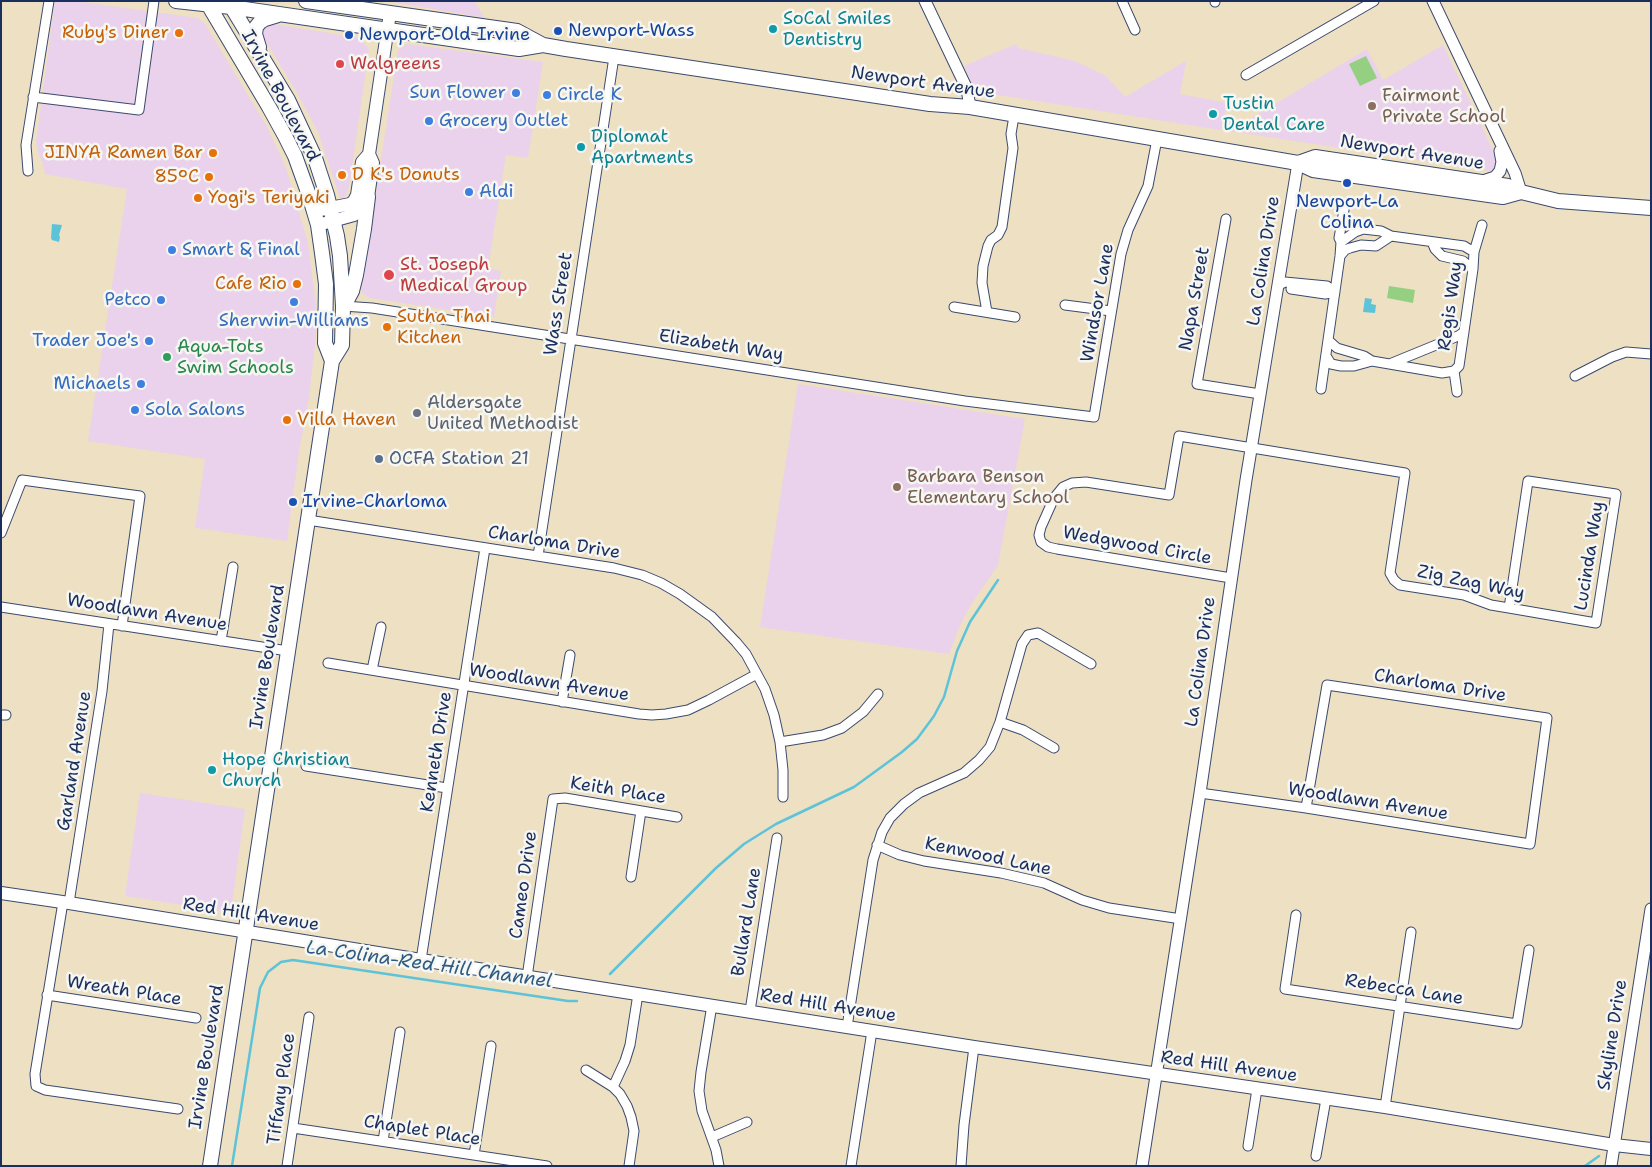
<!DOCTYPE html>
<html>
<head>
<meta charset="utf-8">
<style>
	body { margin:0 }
	#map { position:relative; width:1652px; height:1167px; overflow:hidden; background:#eee0c2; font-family:"Shantell Sans",sans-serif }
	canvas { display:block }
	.frame { position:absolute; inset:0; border:2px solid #1b2f5e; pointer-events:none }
</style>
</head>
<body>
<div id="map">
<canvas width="1652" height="1167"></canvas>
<div class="frame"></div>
</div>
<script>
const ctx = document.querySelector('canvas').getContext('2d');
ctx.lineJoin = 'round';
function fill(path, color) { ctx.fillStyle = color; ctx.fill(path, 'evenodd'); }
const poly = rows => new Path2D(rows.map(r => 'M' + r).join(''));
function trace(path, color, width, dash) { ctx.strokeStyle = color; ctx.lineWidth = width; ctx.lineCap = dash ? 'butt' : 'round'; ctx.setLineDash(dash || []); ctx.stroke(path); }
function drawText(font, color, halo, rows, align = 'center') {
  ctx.font = font + ' "Shantell Sans",sans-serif'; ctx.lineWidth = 5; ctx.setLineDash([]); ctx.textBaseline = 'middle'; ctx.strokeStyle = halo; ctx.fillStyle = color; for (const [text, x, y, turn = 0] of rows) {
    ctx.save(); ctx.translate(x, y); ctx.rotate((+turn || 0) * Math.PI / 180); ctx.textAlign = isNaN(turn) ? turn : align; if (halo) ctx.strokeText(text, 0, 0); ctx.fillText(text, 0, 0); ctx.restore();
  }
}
fill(poly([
	[55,1,75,1,198,18,205,24,267,127,286,168,308,243,317,314,318,317,309,397,299,451,287,541,195,528,205,459,88,441,127,189,45,174,43,164,37,149,36,142],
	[388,1,474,1,485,18],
	[268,23,359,38,369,49,349,187,346,195,343,198,340,198,318,132,295,89,262,35],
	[406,44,543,62,528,158,506,155,488,268,501,271,494,317,370,298,362,293,361,289,367,250,398,50],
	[1016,44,1018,48,1075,61,1106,76,1125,97,1186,61,1180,94,1227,103,1221,130,986,93,975,89,964,66],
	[1443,45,1496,157,1497,163,1495,167,1490,171,1230,131,1367,49,1383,80],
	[798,384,1025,419,998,565,970,606,958,630,949,654,760,627],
	[140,793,245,809,232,903,221,911,125,896]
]), '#ead1ec');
fill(poly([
	[1366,56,1377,78,1360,86,1349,64],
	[1389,286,1415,290,1413,303,1387,298]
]), '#95cf82');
fill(poly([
	[52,224,62,225,59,235,60,237,59,242,52,240,51,238],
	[1365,298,1372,299,1371,304,1376,305,1375,313,1363,312]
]), '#5cc3d9');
trace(poly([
	[610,974,716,868,744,844,776,824,854,787,902,752,917,739,934,716,944,697,957,651,970,622,998,580],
	[232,1166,260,988,268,972,281,962,293,960,568,1001,577,1001],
	[1585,1166,1599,1156]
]), '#5cc3d9', 2.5);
const minor = poly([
	[1122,1,1135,30],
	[1215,1,1215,2],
	[1246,75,1374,1],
	[33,97,139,110,154,1],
	[28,171,26,145,49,1],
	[1226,219,1197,384,1260,394],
	[1341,242,1355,232,1363,229,1381,231,1391,236,1464,246,1474,252],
	[1432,242,1435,249,1442,256,1463,261,1473,269],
	[1340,256,1345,250,1350,248,1361,245,1376,246,1391,236],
	[1279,285,1285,282,1327,286,1335,292],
	[1291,289,1325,294,1335,292],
	[1065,305,1111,311],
	[343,306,372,308,965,401,1094,417,1121,254,1128,230,1148,186,1157,139],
	[954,307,1015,317],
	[987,312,982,283,983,266,988,246,991,240,998,235,1002,227,1013,148,1011,134,1014,116],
	[1328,340,1337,348,1364,356,1372,361,1442,373,1454,371],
	[1326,356,1331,364,1341,366,1354,366,1372,361],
	[1392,363,1458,336,1464,332],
	[1575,376,1612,357,1626,352,1651,354],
	[1321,389,1340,256,1341,242,1339,238,1344,210],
	[1457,392,1454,371,1459,366,1473,269,1474,252,1482,225],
	[308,520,614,568,642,575,661,583,680,594,712,617,736,642,746,654,765,689,774,715,780,742,783,770,783,797],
	[1,533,22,480,140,496,122,626],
	[538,556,614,57],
	[1231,578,1057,549,1048,547,1041,542,1039,535,1041,527,1054,498,1063,487,1072,483,1086,482,1169,495,1179,436,1405,473,1390,573,1394,580,1400,585,1464,595,1491,605,1509,608,1596,623,1616,494,1528,481,1509,608],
	[1,607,288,651],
	[221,641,233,567],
	[328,663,639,714,652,715,666,714,688,710,709,700,757,674],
	[372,670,381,627],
	[562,702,570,655],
	[1,715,6,715],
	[1000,722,1023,730,1054,748],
	[780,742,823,735,842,728,863,712,878,694],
	[306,766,447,788],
	[1200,793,1306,808,1530,844,1547,718,1327,685,1306,808],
	[877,845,900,855,924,861,1001,873,1044,883,1082,900,1109,908,1181,919],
	[631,877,641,811],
	[63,902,35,1074,36,1086,45,1090,178,1109],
	[69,903,102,691,109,624],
	[1296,915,1285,989,1517,1024,1529,950],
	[421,960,485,548],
	[527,977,553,799,565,798,677,817],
	[47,995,196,1018],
	[712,1005,701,1072,699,1091,702,1111,716,1150,719,1166],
	[750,1011,777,838],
	[847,1027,873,860,882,832,890,818,904,804,919,793,964,773,979,760,990,747,1000,722,1022,644,1028,635,1038,633,1091,664],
	[586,1070,613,1087,620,1094,627,1106,631,1117,634,1131,629,1166],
	[613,1087,625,1061,630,1045,638,994],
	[1385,1107,1411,932],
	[293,1128,547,1166],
	[712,1137,747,1122],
	[383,1141,400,1032],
	[1248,1146,1257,1089],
	[474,1155,491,1046],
	[1316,1156,1326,1099],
	[287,1166,309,1017],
	[851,1166,872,1031],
	[961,1166,964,1125,974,1047]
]);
const tertiary = poly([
	[925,1,967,89,970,107],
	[1433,1,1515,173,1521,192],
	[1483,181,1495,177,1500,171,1502,162,1500,151],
	[1142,1166,1200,793,1246,480,1298,163],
	[1611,1166,1651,909]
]);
const secondary = poly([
	[315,211,350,204,354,201,357,195,362,162,369,154,390,13],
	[318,225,354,215,365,204,368,197,373,163,369,154],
	[1,893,69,903,421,960,974,1047,1385,1107,1614,1145,1651,1149]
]);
const primary = poly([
	[176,1,231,7,519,49,543,45],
	[206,1,269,107,285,136,295,156,309,195,318,225,322,253,326,284,325,343,332,361],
	[306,1,517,31,543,45,566,49,930,104,970,107,1298,163,1313,170,1503,197,1521,192],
	[259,47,255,34,256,27,260,22,265,19,278,15],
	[1298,163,1315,157,1508,186,1521,192,1558,201,1651,208],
	[344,306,352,291,356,275,364,229,368,197],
	[210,1166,332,361,342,345,343,306,340,256,337,236,327,195,315,158,288,100,228,1]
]);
trace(minor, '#3b4a6d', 11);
trace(tertiary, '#3b4a6d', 13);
trace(secondary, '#3b4a6d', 14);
trace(primary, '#3b4a6d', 16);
trace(minor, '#fff', 9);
trace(tertiary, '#fff', 11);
trace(secondary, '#fff', 12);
trace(primary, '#fff', 14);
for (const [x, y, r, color] of [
	[773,29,5,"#0f9aa8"],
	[558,31,5,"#1a4fb4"],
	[179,33,5,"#e8710a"],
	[349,35,5,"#1a4fb4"],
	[340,64,5,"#e0444e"],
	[516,93,5,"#3f7fe0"],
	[547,95,5,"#3f7fe0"],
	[1372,106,5,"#8d6e63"],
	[1213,114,5,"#0f9aa8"],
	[429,121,5,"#3f7fe0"],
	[581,147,5,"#0f9aa8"],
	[213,153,5,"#e8710a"],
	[342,175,5,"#e8710a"],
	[209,177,5,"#e8710a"],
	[1347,183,5,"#1a4fb4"],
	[469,192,5,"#3f7fe0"],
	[198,198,5,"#e8710a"],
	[172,250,5,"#3f7fe0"],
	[389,275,6,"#e0444e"],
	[297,284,5,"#e8710a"],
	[161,300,5,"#3f7fe0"],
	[294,302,5,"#3f7fe0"],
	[387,327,5,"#e8710a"],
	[149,341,5,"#3f7fe0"],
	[167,357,5,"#2e9e5b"],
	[141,384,5,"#3f7fe0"],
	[135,410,5,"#3f7fe0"],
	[417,413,5,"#6b7280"],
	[287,420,5,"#e8710a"],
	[379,459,5,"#5c6f8a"],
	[897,487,5,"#8d6e63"],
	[293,502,5,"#1a4fb4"],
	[212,770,5,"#0f9aa8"]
]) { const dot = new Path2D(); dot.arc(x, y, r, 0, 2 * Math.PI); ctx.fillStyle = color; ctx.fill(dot); trace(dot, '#f6f6f2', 2); }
drawText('18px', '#0d838f', '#f6f6f2', [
	["SoCal Smiles",783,19],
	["Dentistry",783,40],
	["Tustin",1223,104],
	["Dental Care",1223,125],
	["Diplomat",591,137],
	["Apartments",591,158],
	["Hope Christian",222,760],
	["Church",222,781]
], 'left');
drawText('18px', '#164399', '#f6f6f2', [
	["Newport-Wass",568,31],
	["Newport-Old Irvine",359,35],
	["Newport-La",1347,202,"center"],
	["Colina",1347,223,"center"],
	["Irvine-Charloma",303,502]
], 'left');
drawText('18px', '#c56008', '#f6f6f2', [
	["Ruby's Diner",169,33],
	["JINYA Ramen Bar",203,153],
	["D K's Donuts",352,175,"left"],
	["85°C",199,177],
	["Yogi's Teriyaki",208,198,"left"],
	["Cafe Rio",287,284],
	["Sutha Thai",397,317,"left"],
	["Kitchen",397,338,"left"],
	["Villa Haven",297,420,"left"]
], 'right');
drawText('18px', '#be3a42', '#f6f6f2', [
	["Walgreens",350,64],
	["St. Joseph",400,265],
	["Medical Group",400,286]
], 'left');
drawText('18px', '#1b2f5e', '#f6f6f2', [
	["Newport Avenue",923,83,8],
	["Irvine Boulevard",280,96,62],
	["Newport Avenue",1412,153,9],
	["La Colina Drive",1264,261,-81],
	["Napa Street",1195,299,-80],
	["Windsor Lane",1098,303,-80],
	["Wass Street",559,304,-81],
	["Regis Way",1451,306,-82],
	["Elizabeth Way",721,346,9],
	["Charloma Drive",554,543,9],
	["Wedgwood Circle",1137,546,10],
	["Lucinda Way",1590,556,-81],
	["Zig Zag Way",1471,583,12],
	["Woodlawn Avenue",147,613,9],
	["Irvine Boulevard",268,657,-81],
	["La Colina Drive",1201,662,-82],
	["Woodlawn Avenue",549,683,9],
	["Charloma Drive",1440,686,9],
	["Kenneth Drive",437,752,-81],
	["Garland Avenue",75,761,-81],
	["Keith Place",618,791,9],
	["Woodlawn Avenue",1368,802,9],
	["Kenwood Lane",988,857,12],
	["Cameo Drive",524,885,-82],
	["Red Hill Avenue",251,915,9],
	["Bullard Lane",747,922,-81],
	["Rebecca Lane",1404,990,9],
	["Wreath Place",124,991,9],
	["Red Hill Avenue",828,1006,9],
	["Skyline Drive",1613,1035,-81],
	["Irvine Boulevard",207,1057,-81],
	["Red Hill Avenue",1229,1067,8],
	["Tiffany Place",282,1089,-82],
	["Chaplet Place",422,1131,9]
]);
drawText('18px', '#366cbe', '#f6f6f2', [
	["Sun Flower",506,93,"right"],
	["Circle K",557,95],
	["Grocery Outlet",439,121],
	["Aldi",479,192],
	["Smart & Final",182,250],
	["Petco",151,300,"right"],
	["Sherwin-Williams",294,321,"center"],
	["Trader Joe's",139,341,"right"],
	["Michaels",131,384,"right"],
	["Sola Salons",145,410]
], 'left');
drawText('18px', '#785e54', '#f6f6f2', [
	["Fairmont",1382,96],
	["Private School",1382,117],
	["Barbara Benson",907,477],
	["Elementary School",907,498]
], 'left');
drawText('18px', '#27864d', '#f6f6f2', [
	["Aqua-Tots",177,347],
	["Swim Schools",177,368]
], 'left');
drawText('18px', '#5b616d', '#f6f6f2', [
	["Aldersgate",427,403],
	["United Methodist",427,424]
], 'left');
drawText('18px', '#4e5e75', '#f6f6f2', [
	["OCFA Station 21",389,459]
], 'left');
drawText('italic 19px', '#2e5b83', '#f6f6f2', [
	["La Colina-Red Hill Channel",429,965,8]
]);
</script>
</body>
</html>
